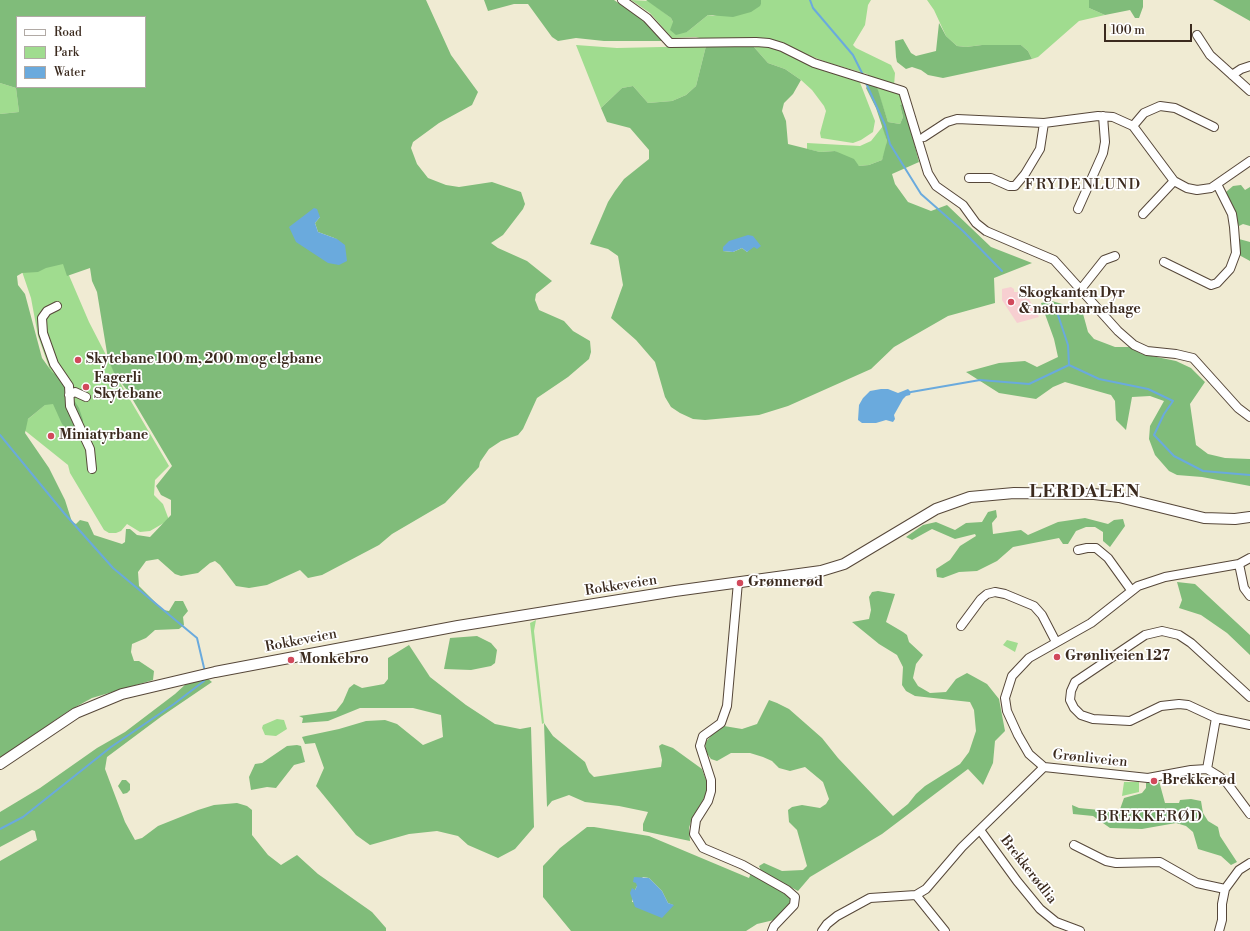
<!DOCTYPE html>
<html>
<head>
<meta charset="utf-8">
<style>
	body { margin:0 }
	#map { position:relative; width:1250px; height:931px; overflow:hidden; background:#f0ebd3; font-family:"Libre Bodoni",serif }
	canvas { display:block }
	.legend { position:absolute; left:16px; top:16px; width:130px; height:72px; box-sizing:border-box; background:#fff; border:1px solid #b1aaa5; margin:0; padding:5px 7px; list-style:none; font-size:12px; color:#3b2a1e }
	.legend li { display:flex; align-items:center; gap:8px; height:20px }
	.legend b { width:20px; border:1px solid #b1aaa5 }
	.scale { position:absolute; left:1104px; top:24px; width:88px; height:18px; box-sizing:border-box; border:2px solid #3b2a1e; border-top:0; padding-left:5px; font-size:12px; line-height:14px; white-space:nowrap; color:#3b2a1e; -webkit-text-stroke:3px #fff; paint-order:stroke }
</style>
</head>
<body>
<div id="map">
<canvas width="1250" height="931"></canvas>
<ul class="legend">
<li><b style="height:5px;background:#fff"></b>Road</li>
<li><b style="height:11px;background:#a0dc8f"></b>Park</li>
<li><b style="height:11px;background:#6aaadd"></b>Water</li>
</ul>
<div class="scale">100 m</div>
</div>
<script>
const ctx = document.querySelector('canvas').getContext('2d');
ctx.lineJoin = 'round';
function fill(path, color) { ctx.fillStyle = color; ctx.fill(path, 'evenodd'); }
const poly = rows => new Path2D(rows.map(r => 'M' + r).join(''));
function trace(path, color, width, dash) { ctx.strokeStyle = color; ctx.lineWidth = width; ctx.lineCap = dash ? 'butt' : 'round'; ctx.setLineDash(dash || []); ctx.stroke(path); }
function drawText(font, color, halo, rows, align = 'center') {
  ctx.font = font + ' "Libre Bodoni",serif'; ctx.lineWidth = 3.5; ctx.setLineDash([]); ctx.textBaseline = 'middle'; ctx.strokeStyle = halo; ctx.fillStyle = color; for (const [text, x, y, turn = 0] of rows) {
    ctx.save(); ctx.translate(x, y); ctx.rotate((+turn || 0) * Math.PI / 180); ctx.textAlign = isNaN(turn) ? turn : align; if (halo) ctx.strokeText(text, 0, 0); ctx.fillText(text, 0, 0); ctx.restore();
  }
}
fill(poly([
	[1011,287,1014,289,1014,292,1025,292,1039,317,1017,323,1002,300,1002,289]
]), '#f7cfd1');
fill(poly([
	[631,0,649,1,671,18,673,22,673,25,687,32,708,15,713,16,761,4,761,0,871,0,868,5,865,25,853,45,856,48,891,65,895,73,894,86,872,78,867,74,829,63,766,39,703,39,696,37,672,38,650,13],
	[927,0,1089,0,1089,8,1105,15,1079,21,1038,57,1032,59,1028,51,1021,45,982,45,966,47,957,46,946,36,934,10],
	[763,44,782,50,824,71,859,80,875,121,873,132,861,140,853,143,821,138,820,133,826,111,824,106,812,90,801,80,785,69,768,63,753,46],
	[576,45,617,48,706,46,696,86,686,95,672,101,648,103,633,86,622,88,601,108],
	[0,83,16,88,19,112,0,114],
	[876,86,897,93,901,97,904,103,900,105,903,117,900,124,888,122],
	[883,126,887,141,886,149,882,160,869,165,859,166,835,151,820,152,807,149,807,143,860,146,871,141],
	[50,231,89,322,122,386,169,466,155,480,154,495,163,504,169,520,150,531,140,532,127,524,121,531,116,533,109,533,104,530,70,473,68,465,23,429,27,420,53,398,51,373,38,336,31,298,11,239],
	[536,620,534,631,544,723,542,724,530,623],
	[1007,640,1018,643,1015,652,1003,645],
	[277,719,284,720,287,729,276,736,265,735,262,728,263,725],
	[1124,782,1139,782,1139,792,1122,796]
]), '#a0dc8f');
fill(poly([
	[0,0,426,0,451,55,478,92,472,105,439,123,413,142,411,148,417,164,428,178,446,185,459,187,492,182,521,192,525,204,523,209,503,235,491,243,498,248,527,261,552,281,536,294,535,300,539,310,564,321,573,331,590,341,591,352,589,359,568,377,537,398,523,429,518,435,501,441,489,449,480,462,479,467,445,503,392,534,379,545,322,575,308,578,300,570,267,585,249,588,236,586,220,565,215,561,210,563,198,573,181,576,175,574,158,559,146,561,138,572,139,586,163,610,169,611,175,601,183,601,188,611,183,617,184,625,179,629,155,630,146,638,132,644,131,652,134,661,139,661,154,671,153,680,92,698,70,710,0,758,0,114,19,112,16,88,0,83],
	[17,17,145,17,145,87,17,87],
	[320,217,315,223,318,232,337,239,290,227],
	[63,264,67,276,90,268,92,281,97,292,108,359,115,375,127,390,172,466,156,486,161,495,171,500,171,515,150,537,137,535,130,529,126,529,125,542,122,544,94,535,88,522,80,520,76,524,72,522,65,500,49,468,25,433,28,419,45,405,53,404,62,424,76,439,82,439,83,420,79,408,60,378,52,372,42,358,25,294,18,285,17,276,22,273,38,272,46,268],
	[484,0,614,0,648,23,663,41,604,41,576,38,558,41,552,37,528,4,514,4,488,11],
	[646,0,761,0,761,4,760,6,751,12,733,17,708,15,687,32,676,35,670,30,673,22,671,18],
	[1089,0,1143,0,1143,7,1139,18,1135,18,1130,10,1105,15,1089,8],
	[1213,0,1250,0,1250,21],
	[939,23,946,36,957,46,966,47,982,45,1021,45,1028,51,1032,59,943,78,928,75,921,70,912,67,906,69,897,62,896,57,895,41,903,39,911,53,916,56,936,51],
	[706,46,753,46,768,63,785,69,801,80,793,94,784,103,782,111,786,121,788,144,820,152,835,151,854,159,859,166,869,165,882,160,887,141,876,108,866,88,868,85,870,84,876,86,878,90,888,122,900,124,903,117,900,105,904,103,919,162,892,174,895,184,908,202,931,211,947,205,991,247,1032,263,994,278,995,303,948,316,894,347,871,369,788,406,759,415,705,420,693,419,680,413,671,407,665,397,655,362,636,340,611,318,623,285,618,256,608,249,590,244,608,202,615,191,624,179,649,159,649,150,630,128,607,122,601,108,622,88,633,86,648,103,672,101,686,95,696,86],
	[757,241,747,252,742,248,733,252,723,251],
	[1241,185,1245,190,1250,187,1250,226,1243,224,1239,226,1226,192,1233,186],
	[1239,239,1250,242,1250,261,1239,255],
	[1052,301,1082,310,1088,332,1094,339,1115,347,1129,347,1142,354,1176,361,1191,368,1205,382,1190,404,1196,445,1208,454,1225,458,1250,459,1250,486,1202,477,1177,475,1169,471,1155,455,1149,439,1150,426,1164,401,1150,396,1132,397,1126,430,1116,420,1115,401,1111,395,1065,382,1053,387,1036,399,999,393,966,372,999,363,1025,361,1037,367,1058,357,1054,339,1041,303],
	[996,510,997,517,992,523,993,534,1021,530,1028,535,1058,522,1085,518,1108,524,1114,520,1123,519,1125,526,1110,547,1103,541,1103,532,1095,527,1086,527,1076,531,1068,544,1063,544,1059,538,1013,547,997,561,977,571,959,572,943,578,937,577,936,569,950,560,960,546,976,536,975,534,955,539,932,529,912,540,906,537,923,525,936,522,955,530,966,523,982,522,988,512],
	[1177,582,1195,584,1250,635,1250,655,1227,633,1201,615,1179,608,1182,600],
	[878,591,895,594,886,622,903,632,907,635,909,642,923,655,916,664,913,678,918,686,930,693,946,692,956,679,967,673,987,684,999,699,1005,731,995,741,993,763,983,785,968,769,882,834,810,877,798,891,761,871,759,866,764,863,782,871,803,870,807,866,797,830,789,822,788,810,792,807,802,805,820,808,826,804,829,799,823,782,805,767,790,771,779,768,772,761,763,757,750,753,731,753,717,761,711,759,706,752,705,743,714,732,724,726,742,729,757,724,769,700,777,703,789,709,822,738,838,758,893,816,908,804,916,794,925,786,960,764,969,752,976,731,974,710,970,702,915,696,906,691,902,685,903,667,897,655,879,644,852,622,869,619,871,610,869,597,872,592],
	[477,636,491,643,497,650,495,663,491,666,471,670,444,669,450,638],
	[409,645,430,677,466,705,495,724,520,729,531,727,534,827,515,849,498,858,468,845,458,836,437,831,409,834,370,845,356,835,316,786,324,768,315,743,305,744,302,737,306,736,339,729,366,721,385,720,397,724,423,745,443,737,441,715,413,708,360,708,328,721,302,723,303,718,299,716,336,711,343,702,349,688,354,684,362,688,384,684,388,679,388,658],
	[207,678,212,682,162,716,107,757,105,769,125,822,135,840,142,838,158,826,198,810,214,805,237,803,247,806,252,810,252,835,268,855,281,865,297,855,318,874,372,912,386,928,386,931,0,931,0,861,37,840,35,831,32,830,0,847,0,812,40,788,97,748,125,732,175,694,187,683],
	[544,723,553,736,585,762,589,772,594,777,661,767,662,760,659,746,662,744,673,748,702,769,706,780,706,795,692,818,689,828,690,841,643,831,643,824,648,812,619,806,585,802,569,795,552,801,547,807],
	[297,745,301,746,305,762,294,765,276,788,267,787,251,790,249,777,255,764,262,763,287,746],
	[122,780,126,780,130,784,130,790,127,793,123,794,118,786],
	[1159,781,1165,803,1179,803,1180,800,1191,799,1201,801,1203,813,1208,821,1218,827,1220,836,1237,862,1231,865,1221,856,1198,849,1193,832,1186,826,1176,823,1142,829,1110,828,1093,816,1073,814,1072,805,1079,808,1119,812,1124,798,1142,793,1146,788,1146,783],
	[587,827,594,827,649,836,749,878,751,873,788,893,791,898,789,905,774,920,757,924,746,931,571,931,543,897,543,866,560,848],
	[643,877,649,878,662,891,668,903,673,905,632,902,635,890,637,886,637,883]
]), '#80bc7a');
fill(poly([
	[314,208,317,209,320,217,315,223,318,232,337,239,345,245,347,261,339,265,328,263,296,242,289,227],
	[748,235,753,236,761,246,757,249,754,247,747,252,742,248,733,252,723,251,723,247,729,241],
	[881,389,888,389,898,393,908,389,911,392,910,395,906,396,903,399,894,415,895,419,893,422,886,420,876,423,862,423,858,420,859,405,863,398,870,391],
	[634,877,649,878,662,891,668,903,674,905,662,918,635,907,630,893,632,888,635,890,637,886,636,883,633,882]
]), '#6aaadd');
trace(poly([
	[810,0,813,8,853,55,863,75],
	[866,83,885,125,890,144,921,194,963,231,1002,271],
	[1058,315,1068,345,1069,365,1099,379,1148,389,1173,401,1164,414,1154,435,1174,456,1203,471,1250,475],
	[911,392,980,380,1029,384,1069,365],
	[0,435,64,513,113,568,197,638,205,672],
	[0,829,23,817,111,747,174,704,204,681,205,678]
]), '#6aaadd', 2);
const minor = poly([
	[622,0,647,18,670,43,756,42,769,43,782,47,814,63,903,91,928,173,936,186,963,205,976,223,986,231,1054,260,1118,331,1134,345,1147,351,1176,354,1193,358,1238,408,1250,417],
	[1197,35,1210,55,1250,91],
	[1232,75,1241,69,1250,66],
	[1133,126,1144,113,1160,106,1175,108,1214,127],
	[924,137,947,122,957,119,1044,123,1098,116,1113,117,1133,126,1174,181,1187,188,1197,190,1211,188,1250,161],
	[969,178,991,178,1009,186,1015,186,1025,174,1040,149,1044,123],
	[1078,209,1103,153,1105,142,1103,116],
	[1143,214,1174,181],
	[1164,262,1211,285,1217,283,1230,269,1236,253,1234,227,1232,214,1217,184],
	[1081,289,1104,260,1115,256],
	[57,306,47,311,42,318,43,333,54,364,69,386,70,406,90,449,92,469],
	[69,395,75,392,86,397],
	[1078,550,1087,548,1096,548,1108,558,1131,590],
	[1250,558,1239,564,1165,577,1138,586,1091,623,1029,658,1012,676,1005,698,1007,711,1018,735,1029,754,1044,767,1148,778,1191,770,1207,769,1220,777,1227,783,1250,814],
	[1239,564,1244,588,1250,596],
	[738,582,727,706,721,723,703,736,700,746,711,780,711,791,708,801,696,820,694,834,703,848,743,865,787,890,795,897,794,905,774,926,772,931],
	[961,626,981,599,987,594,995,592,1005,594,1034,606,1042,615,1056,642],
	[1250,697,1191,643,1179,635,1162,631,1145,635,1075,682,1071,691,1070,700,1074,708,1081,715,1093,719,1130,721,1161,706,1179,704,1188,705,1216,718,1250,725],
	[1207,769,1216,718],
	[980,830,1017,881,1040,909,1056,922,1080,931],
	[1074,845,1106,861,1116,863,1160,862,1197,883,1225,889],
	[916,895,945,931],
	[822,931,827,924,837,916,870,898,916,895,926,889,962,847,1044,767],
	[1219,931,1222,920,1222,904,1225,889,1239,870,1250,863]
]);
const major = poly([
	[0,764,76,713,122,694,215,672,458,626,675,591,821,571,844,564,936,509,970,497,1014,493,1094,494,1119,497,1204,518,1235,519,1250,517]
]);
trace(minor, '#564739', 10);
trace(major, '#564739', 12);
trace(minor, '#fff', 8);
trace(major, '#fff', 10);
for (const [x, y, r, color] of [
	[1011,302,4,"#d1495b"],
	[78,360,4,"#d1495b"],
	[86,387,4,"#d1495b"],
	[51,436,4,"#d1495b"],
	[740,583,4,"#d1495b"],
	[1057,657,4,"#d1495b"],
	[291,660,4,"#d1495b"],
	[1154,781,4,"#d1495b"]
]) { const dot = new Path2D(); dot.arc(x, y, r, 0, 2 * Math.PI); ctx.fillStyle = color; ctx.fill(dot); trace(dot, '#fff', 1.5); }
drawText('bold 14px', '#3b2a1e', '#fff', [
	["Skogkanten Dyr",1019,294],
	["& naturbarnehage",1019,310],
	["Skytebane 100 m, 200 m og elgbane",86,360],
	["Fagerli",94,379],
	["Skytebane",94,395],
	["Miniatyrbane",59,436],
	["Grønnerød",748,583],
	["Grønliveien 127",1065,657],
	["Monkebro",299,660],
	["Brekkerød",1162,781]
], 'left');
drawText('14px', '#3b2a1e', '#fff', [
	["Rokkeveien",621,586,-9],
	["Rokkeveien",301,641,-11],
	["Grønliveien",1090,759,6],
	["Brekkerødlia",1028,870,52]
]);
ctx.letterSpacing = '1px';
drawText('15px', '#3b2a1e', '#fff', [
	["FRYDENLUND",1083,185],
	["BREKKERØD",1150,817]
]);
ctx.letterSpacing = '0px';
ctx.letterSpacing = '1px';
drawText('bold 18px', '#3b2a1e', '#fff', [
	["LERDALEN",1085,493]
]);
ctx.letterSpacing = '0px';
</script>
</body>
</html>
